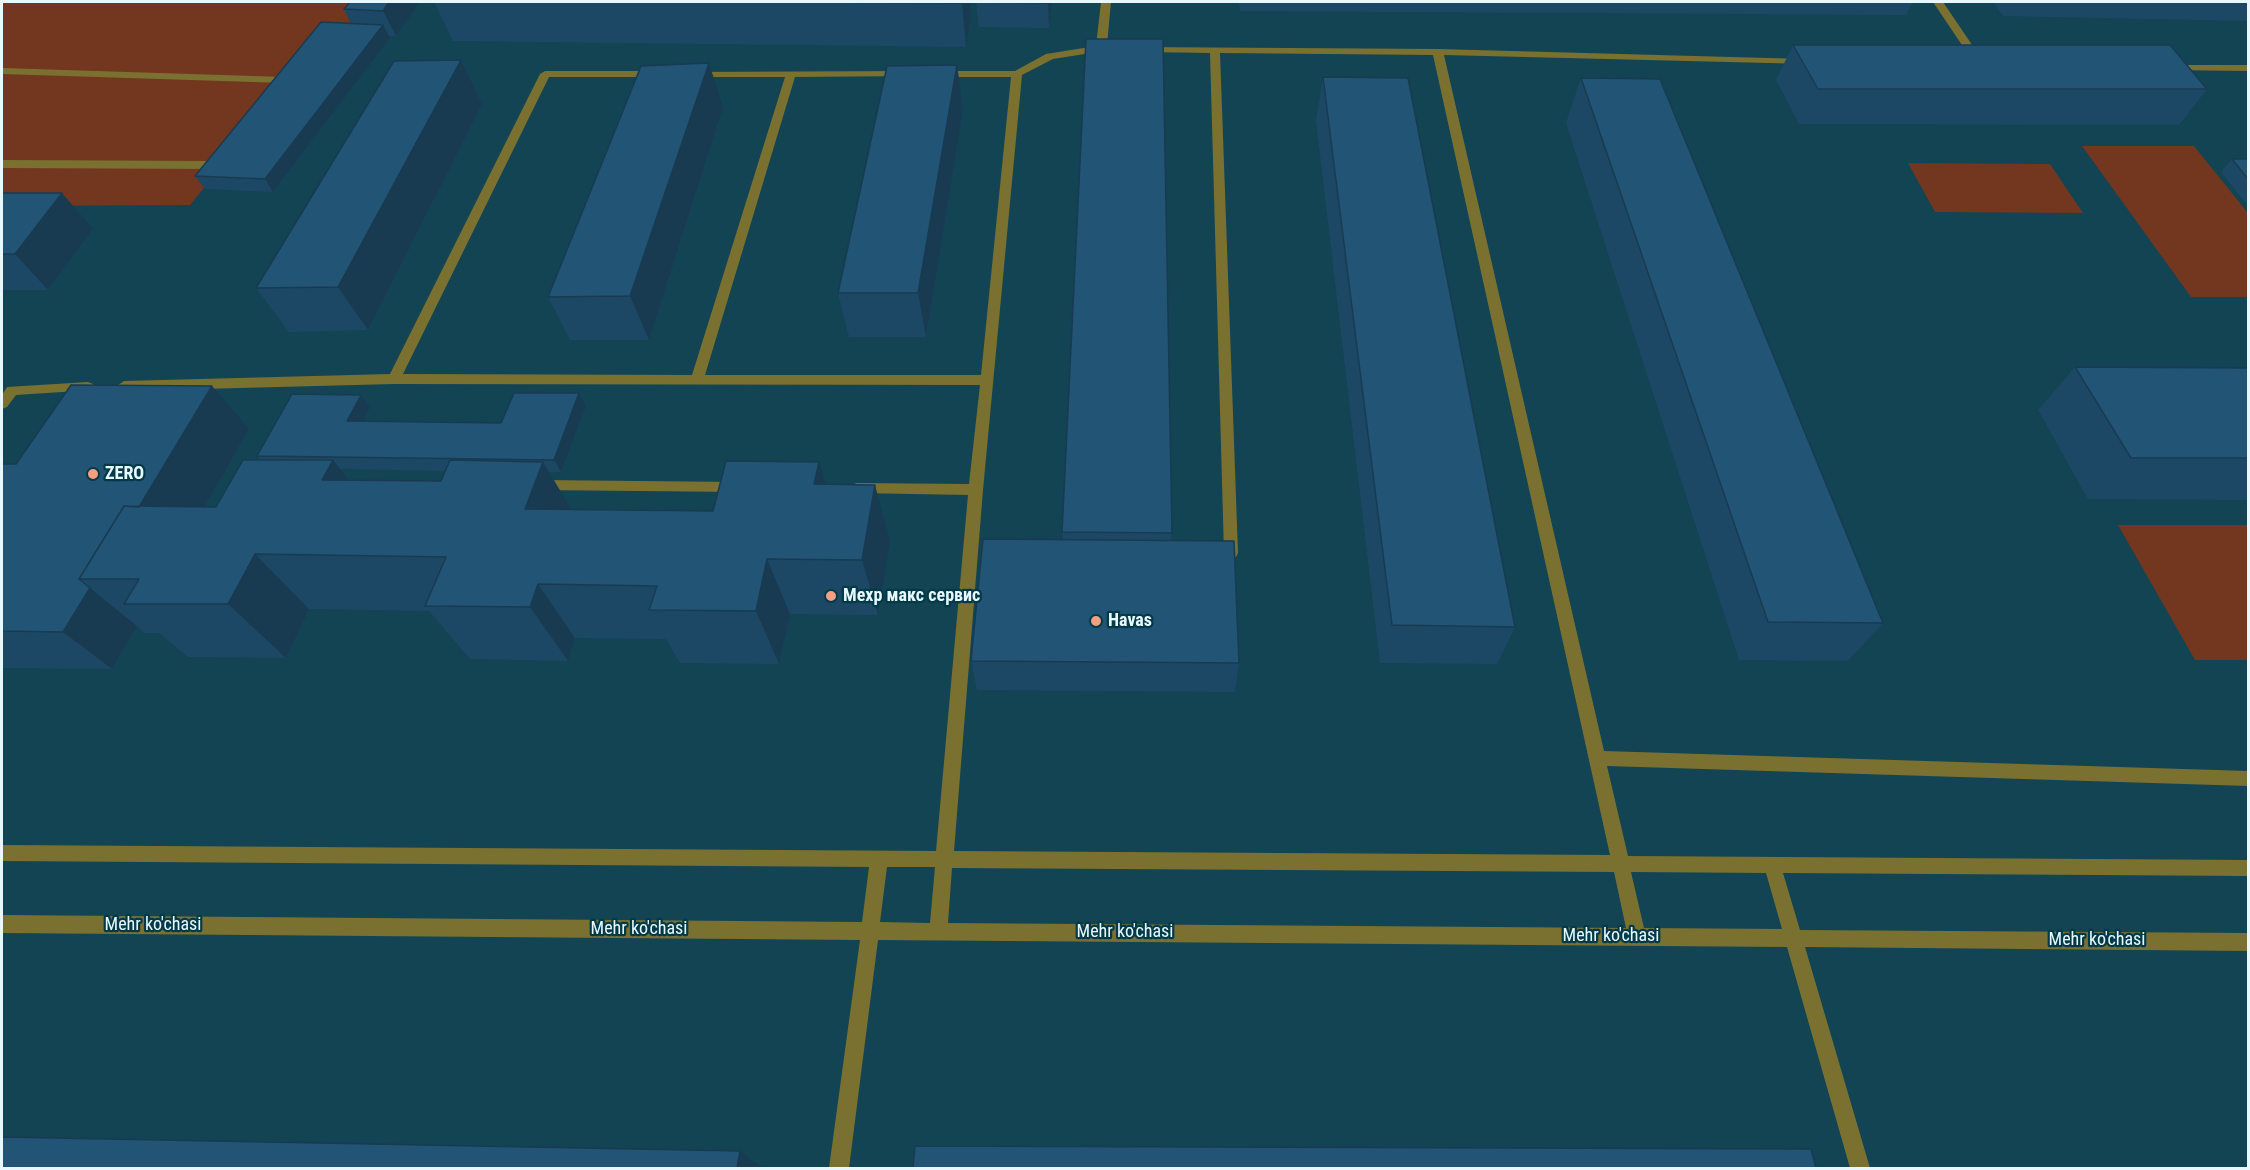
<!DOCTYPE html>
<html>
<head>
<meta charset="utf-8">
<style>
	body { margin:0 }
	#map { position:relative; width:2250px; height:1170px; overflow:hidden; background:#124453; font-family:"Roboto Condensed",sans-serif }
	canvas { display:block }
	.frame { position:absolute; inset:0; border:3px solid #e8f8fe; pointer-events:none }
</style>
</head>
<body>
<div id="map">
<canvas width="2250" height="1170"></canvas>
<div class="frame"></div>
</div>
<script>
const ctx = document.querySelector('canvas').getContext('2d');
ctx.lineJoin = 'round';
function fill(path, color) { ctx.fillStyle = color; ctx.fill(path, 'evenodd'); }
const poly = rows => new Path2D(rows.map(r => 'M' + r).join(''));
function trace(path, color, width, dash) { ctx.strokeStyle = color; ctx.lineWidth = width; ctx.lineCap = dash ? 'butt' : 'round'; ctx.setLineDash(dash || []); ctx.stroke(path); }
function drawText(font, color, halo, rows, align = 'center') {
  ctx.font = font + ' "Roboto Condensed",sans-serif'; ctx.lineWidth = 4.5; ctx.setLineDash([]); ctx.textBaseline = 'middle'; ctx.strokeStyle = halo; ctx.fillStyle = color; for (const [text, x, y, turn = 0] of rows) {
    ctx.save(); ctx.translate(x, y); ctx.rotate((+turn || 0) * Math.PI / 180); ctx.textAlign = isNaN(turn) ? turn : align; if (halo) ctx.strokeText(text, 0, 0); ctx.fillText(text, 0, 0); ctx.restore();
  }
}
fill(poly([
	[2,2,382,2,356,37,328,35,190,205,2,206],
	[2082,146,2194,146,2248,213,2248,297,2191,297],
	[1908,163,2050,164,2083,213,1935,212],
	[2118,525,2248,525,2248,660,2195,660]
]), '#73361e');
fill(poly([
	[1101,2,1111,2,1107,45,1111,48,1110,50,1053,59,1022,75,983,490,954,851,1610,855,1433,55,1220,53,1238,553,1236,557,1231,559,1226,557,1224,553,1210,53,1145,52,1141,51,1141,47,1438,49,1805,59,1809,60,1809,64,1444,55,1604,751,2248,771,2248,786,1607,766,1628,856,2248,860,2248,876,1783,873,1800,930,2248,933,2248,951,1805,947,1870,1168,1850,1168,1787,947,878,940,849,1168,829,1168,860,940,2,933,2,915,862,922,869,867,2,861,2,845,936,851,968,495,856,493,849,488,856,483,969,484,980,385,394,384,124,391,117,386,124,381,390,374,540,74,545,71,657,71,662,74,657,77,549,77,403,374,692,375,785,77,693,77,689,76,689,72,906,71,910,72,910,76,795,77,705,375,981,375,1011,77,939,77,934,74,939,71,1015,71,1046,54,1096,46,1101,2],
	[887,867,935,867,930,923,880,922,887,867],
	[952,868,1614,872,1626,928,948,923,952,868],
	[1631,872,1766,873,1782,929,1644,928,1631,872],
	[1933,2,1943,2,1983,61,1982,63,1974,63,1933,2],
	[2171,65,2248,65,2248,71,2167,70,2167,66,2171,65],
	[2,68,285,77,290,80,285,83,2,74,2,68],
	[2,160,218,161,224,165,218,169,2,168,2,160],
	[88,382,93,384,95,387,93,390,16,395,7,407,2,409,2,395,7,387,88,382],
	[538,480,739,482,746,487,739,492,538,490,531,485,538,480]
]), '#7a7131');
fill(poly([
	[420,2,396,36,389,36,390,38,273,192,205,189,195,176,351,24,344,9],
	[434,2,970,2,971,17,966,47,453,41],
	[976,2,1052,2,1049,28,979,27],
	[1239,2,1913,2,1906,15,1240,11],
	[1993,2,2248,2,2248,21,2003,16],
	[1793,45,2207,89,2179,125,1799,124,1776,80],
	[461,60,482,104,368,330,289,332,256,288],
	[957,65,963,110,926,337,849,337,838,293],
	[1323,77,1515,627,1497,664,1380,663,1316,121],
	[1581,78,1883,623,1848,661,1739,660,1566,123],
	[723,107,649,340,570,340,548,297],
	[2232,159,2248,159,2248,206,2221,172],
	[2,193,93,229,48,290,2,290],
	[2075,367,2248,368,2248,500,2088,499,2038,410],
	[361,395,370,407,363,421,501,423,586,406,561,472,549,472,571,509,713,511,826,485,890,542,878,615,790,614,779,664,680,663,666,639,575,638,568,661,470,659,429,611,309,609,286,658,188,657,159,633,144,633,137,626,112,669,2,668,2,464,16,464,249,429,205,507,216,507,260,460,257,456],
	[340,469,446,471,441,481,349,480],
	[1062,532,1172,533,1171,541,1239,663,1235,692,977,690,971,661,1063,540]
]), '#1d4865');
fill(poly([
	[389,2,420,2,396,36,383,11],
	[962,2,970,2,971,17,966,47],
	[1048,2,1052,2,1049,28,1048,3],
	[383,25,390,38,273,192,265,179],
	[461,60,482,104,368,330,338,287],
	[709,63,723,107,649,340,630,296],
	[957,65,963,110,926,337,918,293],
	[62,193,93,229,48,290,15,254],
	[212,386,249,429,155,594,139,579,95,579],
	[579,393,586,406,561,472,554,460],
	[361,395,370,407,357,434,347,421],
	[333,460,379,518,322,480],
	[543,462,577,519,525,509],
	[819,462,837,520,814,484],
	[875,485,890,542,878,615,862,560],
	[255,554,309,609,286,658,228,604],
	[767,559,790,614,779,664,756,611],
	[538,584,575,638,568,661,530,607],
	[90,588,137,626,112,669,63,632],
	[740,1151,762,1168,737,1168]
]), '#183b52');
const building = poly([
	[350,2,389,2,383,11,344,9,350,2],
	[807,2,962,2,961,3,807,2],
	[976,2,1048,2,1048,3,976,2],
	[321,22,383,25,265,179,195,176,321,22],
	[1086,39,1163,39,1172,533,1062,532,1086,39],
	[1793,45,2170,45,2207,89,1818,89,1793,45],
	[461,60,338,287,256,288,394,61,461,60],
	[709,63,630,296,548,297,641,66,709,63],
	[957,65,918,293,838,293,887,66,957,65],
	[1323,77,1408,78,1515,627,1392,625,1323,77],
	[1581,78,1660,79,1883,623,1768,622,1581,78],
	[2232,159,2248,159,2248,179,2232,159],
	[2,193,62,193,15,254,2,254,2,193],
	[2075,367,2248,368,2248,458,2131,458,2075,367],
	[71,385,212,386,139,507,124,506,79,579,90,588,63,632,2,631,2,464,16,464,71,385],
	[514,393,579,393,554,460,257,456,292,394,361,395,347,421,501,423,514,393],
	[243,460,333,460,322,480,441,481,450,460,543,462,525,509,713,511,726,461,819,462,814,484,875,485,862,560,767,559,756,611,649,610,657,586,538,584,530,607,425,606,446,557,255,554,228,604,124,604,139,579,79,579,124,506,216,507,243,460],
	[983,539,1234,541,1239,663,971,661,983,539],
	[2,1137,740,1151,737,1168,2,1168,2,1137],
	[915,1146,1811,1149,1816,1168,913,1168,915,1146]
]);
fill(building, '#225475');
trace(building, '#183b52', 1.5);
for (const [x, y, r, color] of [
	[93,474,6,"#f2a081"],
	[831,596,6,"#f2a081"],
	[1096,621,6,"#f2a081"]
]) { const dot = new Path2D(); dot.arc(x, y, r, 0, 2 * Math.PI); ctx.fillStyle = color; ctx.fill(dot); trace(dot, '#033a48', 2); }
drawText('bold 18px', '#e8f8fe', '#033a48', [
	["ZERO",105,474],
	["Мехр макс сервис",843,596],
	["Havas",1108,621]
], 'left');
drawText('18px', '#e8f8fe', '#033a48', [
	["Mehr ko'chasi",153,925],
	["Mehr ko'chasi",639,929],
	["Mehr ko'chasi",1125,932],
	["Mehr ko'chasi",1611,936],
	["Mehr ko'chasi",2097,940]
]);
</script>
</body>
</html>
